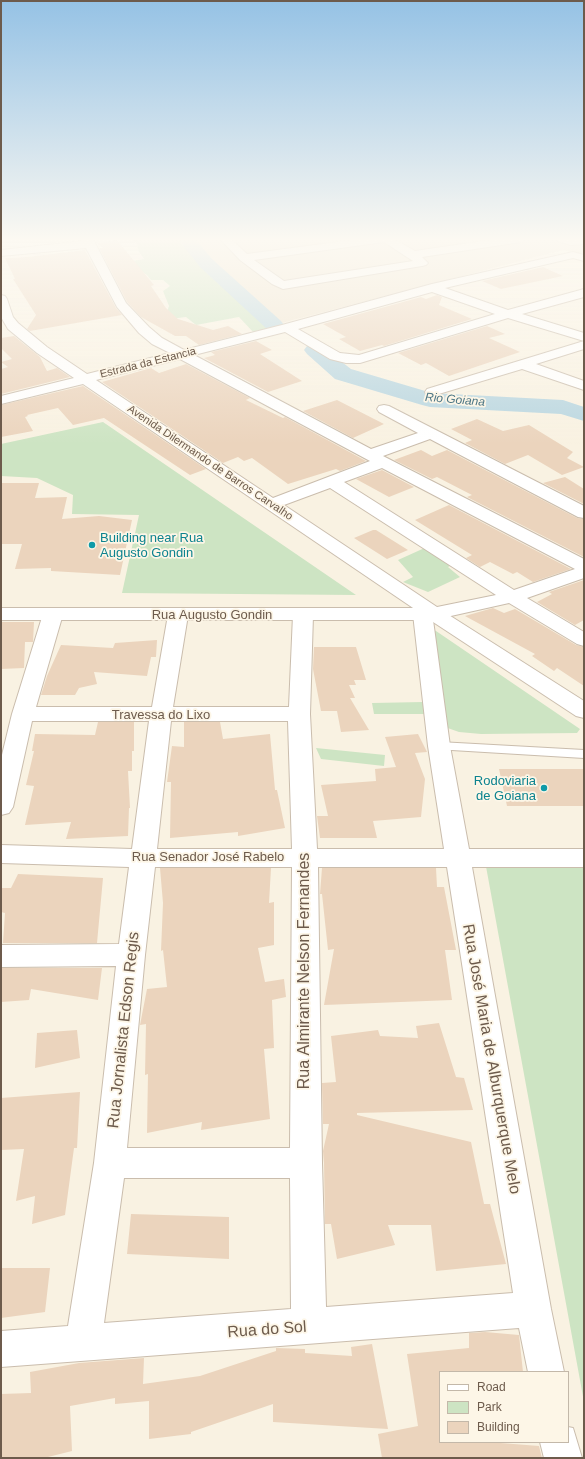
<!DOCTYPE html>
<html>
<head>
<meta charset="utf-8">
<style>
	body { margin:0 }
	#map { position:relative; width:585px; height:1459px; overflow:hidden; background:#f9f2e2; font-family:Helvetica,sans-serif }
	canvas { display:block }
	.frame { position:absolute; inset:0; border:2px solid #6d5b4c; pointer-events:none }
	.legend { position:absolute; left:439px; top:1371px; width:130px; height:72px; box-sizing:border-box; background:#fdf6e7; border:1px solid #c3b8a9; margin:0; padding:5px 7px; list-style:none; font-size:12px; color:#6d5b4c }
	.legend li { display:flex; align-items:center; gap:8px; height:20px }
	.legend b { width:20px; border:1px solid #c3b8a9 }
</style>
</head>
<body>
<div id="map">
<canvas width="585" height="1459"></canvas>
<div class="frame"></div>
<ul class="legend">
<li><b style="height:5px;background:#fff"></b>Road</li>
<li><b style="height:11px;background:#cde4c3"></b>Park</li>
<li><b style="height:11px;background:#ebd4bd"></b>Building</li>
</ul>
</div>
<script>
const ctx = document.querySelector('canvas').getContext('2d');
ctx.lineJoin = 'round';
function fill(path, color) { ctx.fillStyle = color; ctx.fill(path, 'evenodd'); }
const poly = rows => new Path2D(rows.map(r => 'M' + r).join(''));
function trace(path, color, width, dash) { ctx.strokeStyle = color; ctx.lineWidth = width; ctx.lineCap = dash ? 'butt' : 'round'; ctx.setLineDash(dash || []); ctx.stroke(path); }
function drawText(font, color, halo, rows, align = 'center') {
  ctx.font = font + ' Helvetica,sans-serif'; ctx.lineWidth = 3.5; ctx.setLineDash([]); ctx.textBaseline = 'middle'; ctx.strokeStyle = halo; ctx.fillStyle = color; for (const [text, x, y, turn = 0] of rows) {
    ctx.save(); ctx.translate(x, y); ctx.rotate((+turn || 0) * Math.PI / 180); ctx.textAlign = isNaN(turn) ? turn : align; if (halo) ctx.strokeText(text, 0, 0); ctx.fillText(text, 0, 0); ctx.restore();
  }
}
fill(poly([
	[186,239,584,239,584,254,563,250,274,325,206,263]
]), '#f0e5d1');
fill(poly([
	[133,239,178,239,206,272,269,328,253,332,239,317,196,325,186,317,170,319,166,315,169,306,163,291,170,286,163,280,151,280,147,275,137,269,110,265,144,259,139,252,137,244],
	[103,422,356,595,122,593,139,515,72,514,73,495,37,478,1,476,1,444],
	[429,546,456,563,448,567,460,577,428,592,403,582,413,577,398,560],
	[432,630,436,631,580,729,577,733,481,734,459,732,442,726],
	[423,702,426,714,374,714,372,703],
	[316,748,385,755,384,766,321,759],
	[485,861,584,866,584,1402]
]), '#cde4c3');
fill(poly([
	[178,239,195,239,212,259,281,321,284,325,281,329,274,331,267,329,200,267,178,239],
	[314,344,321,346,351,369,432,393,563,400,584,407,584,421,561,414,430,407,422,405,335,379,307,354,304,350,307,346,314,344]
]), '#b9d6e0');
fill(poly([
	[117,240,154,285,151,286,166,308,178,319,213,330,228,326,242,334,199,345,186,336,175,336,141,317,127,302,99,248,103,248,97,243],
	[85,250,116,308,122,315,30,331,27,329,36,315,13,279,15,279,5,258,27,257],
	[543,267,563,276,501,289,482,281],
	[437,295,442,297,439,305,472,319,384,346,382,345,360,351,339,339,346,337,323,324,421,297,426,299],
	[487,326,505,334,489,338,520,352,449,376,426,363,421,365,398,353],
	[14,336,40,357,47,371,57,368,70,377,1,394,1,369,8,367,1,362,12,359,1,348,1,338],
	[256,341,272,350,260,354,302,381,268,392,204,358,215,355,211,352],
	[186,364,250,398,246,400,283,418,285,417,366,461,340,471,336,469,288,484,252,458,244,461,238,457,223,463,102,382,151,368,159,373],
	[83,386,206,469,190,475,104,418,73,425,58,408,27,415,28,416,25,417,33,431,1,437,1,405],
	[337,400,384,424,353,438,303,411],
	[477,419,503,431,529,425,573,452,567,458,584,467,562,475,528,455,505,464,465,443,472,440,451,429],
	[421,450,432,456,447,450,577,518,584,519,584,557,467,497,472,495,437,477,432,479,394,460],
	[382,470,414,487,389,497,356,479],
	[565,477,584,489,584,504,543,483],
	[1,483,39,483,35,498,67,497,62,519,99,516,132,520,120,575,51,571,51,568,15,569,22,544,1,544],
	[449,505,571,569,533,582,517,572,513,574,490,562,480,567,466,558,472,555,415,520],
	[373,530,376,530,408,550,387,559,354,538],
	[584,580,584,620,575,625,537,602,552,594,549,592],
	[493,608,504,613,515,609,576,645,584,647,584,686,557,668,554,671,532,656,535,654,465,616],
	[1,622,34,622,33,642,25,642,24,668,1,669],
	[157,640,156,657,151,657,147,676,94,672,97,684,79,688,75,695,41,695,47,676,61,645,113,648,115,643],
	[314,647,356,647,366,680,354,680,356,685,349,685,355,698,350,698,369,730,341,732,337,711,321,711,313,669],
	[98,722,134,722,134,751,132,751,132,771,128,771,130,808,129,808,128,836,66,839,71,822,25,825,34,786,26,785,34,751,32,751,35,734,95,735],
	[184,722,220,722,223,739,270,734,275,790,277,790,285,828,238,836,238,832,170,838,171,782,167,782,172,746,184,747],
	[418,734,427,752,415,753,425,779,421,817,373,821,377,838,320,838,317,816,328,816,321,785,376,781,375,769,396,767,385,737],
	[499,769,584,769,584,806,507,806],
	[160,868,271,868,269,903,274,902,274,945,258,948,265,982,284,979,286,997,272,1000,274,1048,264,1049,270,1119,201,1130,202,1122,147,1133,148,1074,145,1075,146,1024,140,1025,147,989,167,987,163,950,161,951,163,903],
	[322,868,436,868,437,887,444,887,456,950,445,950,452,1000,324,1005,334,949,328,950,322,894,320,894],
	[18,874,103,878,97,943,3,943,5,913,1,912,1,888,11,888],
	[1,968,102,968,98,1000,31,989,29,1000,1,1002],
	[439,1023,456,1077,464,1078,473,1110,357,1113,357,1115,471,1142,484,1204,490,1204,506,1264,436,1271,431,1225,388,1225,395,1245,337,1259,331,1224,325,1224,324,1163,323,1151,329,1124,323,1124,322,1083,336,1082,331,1036,378,1030,380,1036,418,1038,416,1026],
	[77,1030,80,1058,35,1068,37,1033],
	[80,1092,77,1148,74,1148,65,1215,32,1224,35,1196,16,1201,24,1149,1,1150,1,1098],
	[131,1214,229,1217,229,1259,127,1254],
	[1,1268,50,1268,45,1312,1,1318],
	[485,1332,519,1335,523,1372,440,1372,440,1442,488,1442,539,1446,542,1458,382,1458,378,1434,418,1426,407,1354,469,1348,469,1333],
	[372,1344,388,1429,273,1422,273,1404,191,1432,191,1434,149,1439,149,1401,115,1404,115,1398,70,1406,72,1451,44,1458,1,1458,1,1394,31,1393,30,1372,79,1363,144,1358,143,1384,200,1376,276,1351,276,1348,305,1349,305,1353,352,1356,351,1347]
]), '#ebd4bd');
const service = poly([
	[439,742,584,750,584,758,435,749,433,746,435,743,439,742]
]);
const minor = poly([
	[82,239,93,239,126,303,149,327,162,338,184,350,282,325,432,284,573,252,584,255,584,261,573,258,445,288,508,310,584,289,584,297,522,314,584,333,584,341,508,318,360,363,346,363,330,359,285,332,194,355,371,449,418,433,379,412,377,409,379,406,384,405,389,406,584,506,584,518,578,517,430,439,383,456,584,559,584,578,527,598,584,632,584,646,577,644,509,603,433,620,450,746,469,849,584,849,584,867,472,867,551,1309,564,1372,528,1372,519,1328,1,1367,1,1331,68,1326,94,1163,116,966,1,967,1,945,119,944,129,867,1,863,1,845,132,849,149,721,32,721,13,807,9,813,1,815,1,759,12,714,43,614,46,610,53,608,60,610,63,614,36,707,152,707,168,615,171,611,178,609,185,611,188,615,173,707,289,707,293,615,296,611,303,609,310,611,313,615,310,714,317,849,444,849,428,746,413,614,416,610,83,384,1,404,1,396,74,378,37,353,8,329,1,317,1,295,5,296,7,299,13,317,18,323,47,347,87,374,170,353,152,344,139,333,117,307,86,248,1,256,1,250,83,241,82,239],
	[432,292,495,314,359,355,340,353,298,329,432,292],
	[180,359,370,461,273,498,96,380,180,359],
	[382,468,575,569,514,590,344,482,382,468],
	[330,488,496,595,437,607,284,505,330,488],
	[171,721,288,721,292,849,157,849,171,721],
	[155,867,292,867,290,1148,127,1148,145,955,155,867],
	[318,867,447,867,513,1293,326,1307,322,1163,318,867],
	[124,1178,290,1178,291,1309,104,1323,124,1178],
	[220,239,231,239,247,254,360,239,394,239,415,251,497,239,526,239,521,242,422,257,428,263,426,265,422,266,283,289,272,284,240,260,220,239],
	[384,242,413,261,284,281,254,260,384,242],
	[556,239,584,239,584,244,571,245,557,241,556,239],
	[584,341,584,349,536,364,584,381,584,390,522,369,432,396,427,395,425,392,427,389,584,341],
	[568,1427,573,1428,582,1458,544,1458,540,1442,568,1442,568,1427]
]);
const tertiary = poly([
	[1,608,434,608,441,610,584,701,584,718,576,716,430,620,1,620,1,608]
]);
trace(service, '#cabdad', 2);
trace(minor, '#cabdad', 2);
trace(tertiary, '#cabdad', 2);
fill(service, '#fff');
fill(minor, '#fff');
fill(tertiary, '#fff');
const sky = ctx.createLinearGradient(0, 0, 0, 444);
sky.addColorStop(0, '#95c2e5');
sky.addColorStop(0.54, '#fcf9f2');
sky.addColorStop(1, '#fcf9f200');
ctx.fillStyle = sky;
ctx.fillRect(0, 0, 585, 444);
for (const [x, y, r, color] of [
	[92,545,4,"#0f9aa8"],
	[544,788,4,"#0f9aa8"]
]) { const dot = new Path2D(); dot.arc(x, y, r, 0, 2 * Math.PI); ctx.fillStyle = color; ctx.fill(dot); trace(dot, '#fdf6e7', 1.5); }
drawText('11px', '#6d5b4c', '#fdf6e7', [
	["Estrada da Estancia",148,363,-14],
	["Avenida Dilermando de Barros Carvalho",210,463,34]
]);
drawText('italic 12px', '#4c7685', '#fdf6e7', [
	["Rio Goiana",455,400,5]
]);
drawText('13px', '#0d838f', '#fdf6e7', [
	["Building near Rua",100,538],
	["Augusto Gondin",100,553],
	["Rodoviaria",536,781,"right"],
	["de Goiana",536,796,"right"]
], 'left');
drawText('13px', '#6d5b4c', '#fdf6e7', [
	["Rua Augusto Gondin",212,615],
	["Travessa do Lixo",161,715],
	["Rua Senador José Rabelo",208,857]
]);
drawText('16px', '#6d5b4c', '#fdf6e7', [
	["Rua Almirante Nelson Fernandes",305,971,-90],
	["Rua Jornalista Edson Regis",124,1030,-84],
	["Rua José Maria de Alburquerque Melo",491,1059,80],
	["Rua do Sol",267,1330,-4]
]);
</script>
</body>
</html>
